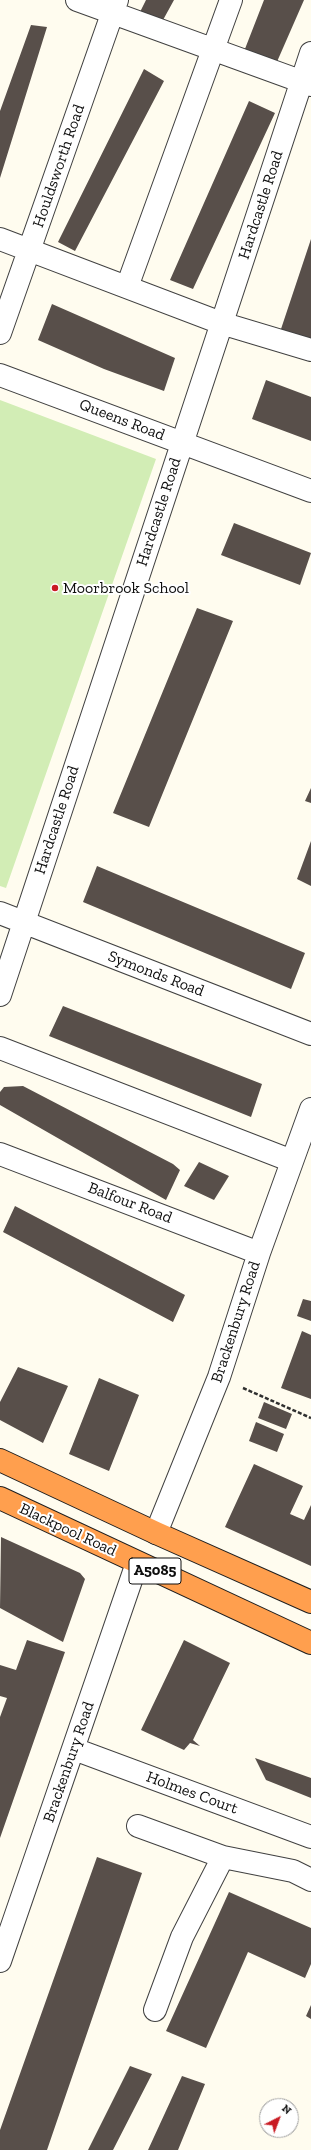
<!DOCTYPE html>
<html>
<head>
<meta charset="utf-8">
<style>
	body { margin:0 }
	#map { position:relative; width:311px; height:2150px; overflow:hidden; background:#fffcef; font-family:"Zilla Slab",serif }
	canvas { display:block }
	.north { position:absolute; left:259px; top:2098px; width:40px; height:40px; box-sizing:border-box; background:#fff; border:1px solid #9f9f9f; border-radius:50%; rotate:42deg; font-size:11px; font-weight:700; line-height:16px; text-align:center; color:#0e0e0e }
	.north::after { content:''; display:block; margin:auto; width:14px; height:18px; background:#c91b23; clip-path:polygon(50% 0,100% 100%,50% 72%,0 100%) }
</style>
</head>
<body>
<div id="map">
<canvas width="311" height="2150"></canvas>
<div class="north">N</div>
</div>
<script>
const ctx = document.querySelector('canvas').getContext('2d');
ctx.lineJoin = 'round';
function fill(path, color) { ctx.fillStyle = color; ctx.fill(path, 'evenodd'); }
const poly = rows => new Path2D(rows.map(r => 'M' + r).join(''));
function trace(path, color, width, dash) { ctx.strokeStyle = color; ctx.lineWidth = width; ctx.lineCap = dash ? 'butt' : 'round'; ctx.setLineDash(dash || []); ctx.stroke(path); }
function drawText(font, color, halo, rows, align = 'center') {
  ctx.font = font + ' "Zilla Slab",serif'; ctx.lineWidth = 4; ctx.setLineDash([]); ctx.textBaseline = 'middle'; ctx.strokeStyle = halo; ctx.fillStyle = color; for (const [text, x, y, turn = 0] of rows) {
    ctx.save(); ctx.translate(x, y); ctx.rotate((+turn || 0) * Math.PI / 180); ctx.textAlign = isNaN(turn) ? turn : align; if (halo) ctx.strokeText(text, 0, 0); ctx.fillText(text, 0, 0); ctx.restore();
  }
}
fill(poly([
	[0,400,156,459,6,888,0,886]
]), '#d2edb5');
fill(poly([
	[146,0,174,0,163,20,140,12],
	[264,0,304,0,276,64,243,54],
	[31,25,47,27,0,178,0,111],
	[144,69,164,81,75,251,58,242],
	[249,101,275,113,193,289,170,280],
	[311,239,311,342,280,332],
	[52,304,175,358,164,391,104,369,38,340],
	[266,380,311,397,311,441,252,419],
	[234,523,311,553,300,585,221,555],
	[197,608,233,621,149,827,113,813],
	[311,788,311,803,305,801],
	[311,841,311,886,297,879],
	[97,866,305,953,291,989,83,902],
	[63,1006,262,1084,251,1117,49,1036],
	[23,1086,173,1164,180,1170,166,1200,0,1105,0,1092,4,1087],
	[199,1162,229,1176,214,1200,184,1186],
	[15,1206,185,1295,173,1322,3,1232],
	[303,1299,311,1301,311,1321,297,1316],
	[302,1331,311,1335,311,1399,281,1388],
	[18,1367,68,1386,43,1443,0,1420,0,1402],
	[99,1378,139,1395,109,1471,69,1454],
	[264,1402,292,1414,286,1429,258,1418],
	[256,1422,284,1434,277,1452,249,1441],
	[254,1464,303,1486,290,1514,304,1520,311,1505,311,1566,225,1527],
	[1,1537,80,1573,85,1579,63,1642,0,1608],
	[27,1640,65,1652,0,1838,0,1717,7,1698,0,1696,0,1665,16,1670],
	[184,1640,230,1663,193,1740,200,1746,190,1743,184,1750,141,1730],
	[255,1758,311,1778,311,1798,266,1780],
	[97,1857,142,1873,47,2150,0,2150,0,2130],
	[229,1892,311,1928,311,1964,305,1978,248,1952,206,2048,166,2031],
	[311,2005,311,2019,306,2016],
	[130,2066,152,2074,113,2150,88,2150],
	[182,2076,205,2084,178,2150,148,2150]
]), '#584f4a');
const minor = poly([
	[77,0,311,85],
	[0,239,221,323,311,350],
	[127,287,231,0],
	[0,333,117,0],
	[0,375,311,491],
	[0,913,311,1034],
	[0,995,311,53],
	[0,1048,292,1161],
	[0,1154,259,1253],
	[156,1533,219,1377,259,1253,311,1109],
	[74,1749,311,1837],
	[138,1826,223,1857,293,1871,311,1880],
	[0,1961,137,1563],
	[155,2010,182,1937,223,1857]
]);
const highway = poly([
	[0,1460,156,1533,311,1602],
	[0,1498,311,1643]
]);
trace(minor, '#414141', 24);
trace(highway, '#1f1f1f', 24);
trace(poly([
	[243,1388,311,1418]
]), '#303030', 2.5, [4, 2]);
trace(minor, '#fff', 22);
trace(highway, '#ff9f4e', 22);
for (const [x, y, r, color] of [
	[55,588,4,"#c91b23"]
]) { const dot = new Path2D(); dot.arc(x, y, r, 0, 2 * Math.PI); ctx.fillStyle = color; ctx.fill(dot); trace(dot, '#fff', 1.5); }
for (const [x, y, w] of [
	[155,1571,52]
]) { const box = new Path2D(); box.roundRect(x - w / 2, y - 13, w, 26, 3); ctx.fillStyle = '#fff'; ctx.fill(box); trace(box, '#0e0e0e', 1); }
drawText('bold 15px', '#0e0e0e', null, [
	["A5085",155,1571]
]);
drawText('16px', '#0e0e0e', '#fff', [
	["Houldsworth Road",59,166,-71],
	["Hardcastle Road",261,205,-72],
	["Queens Road",122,420,21],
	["Hardcastle Road",159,512,-72],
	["Hardcastle Road",57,820,-72],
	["Symonds Road",156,974,21],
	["Balfour Road",130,1203,21],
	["Brackenbury Road",236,1322,-72],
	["Blackpool Road",68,1530,25],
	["Brackenbury Road",69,1762,-71],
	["Holmes Court",192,1793,20]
]);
drawText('16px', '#0e0e0e', '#fff', [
	["Moorbrook School",63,588]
], 'left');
</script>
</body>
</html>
